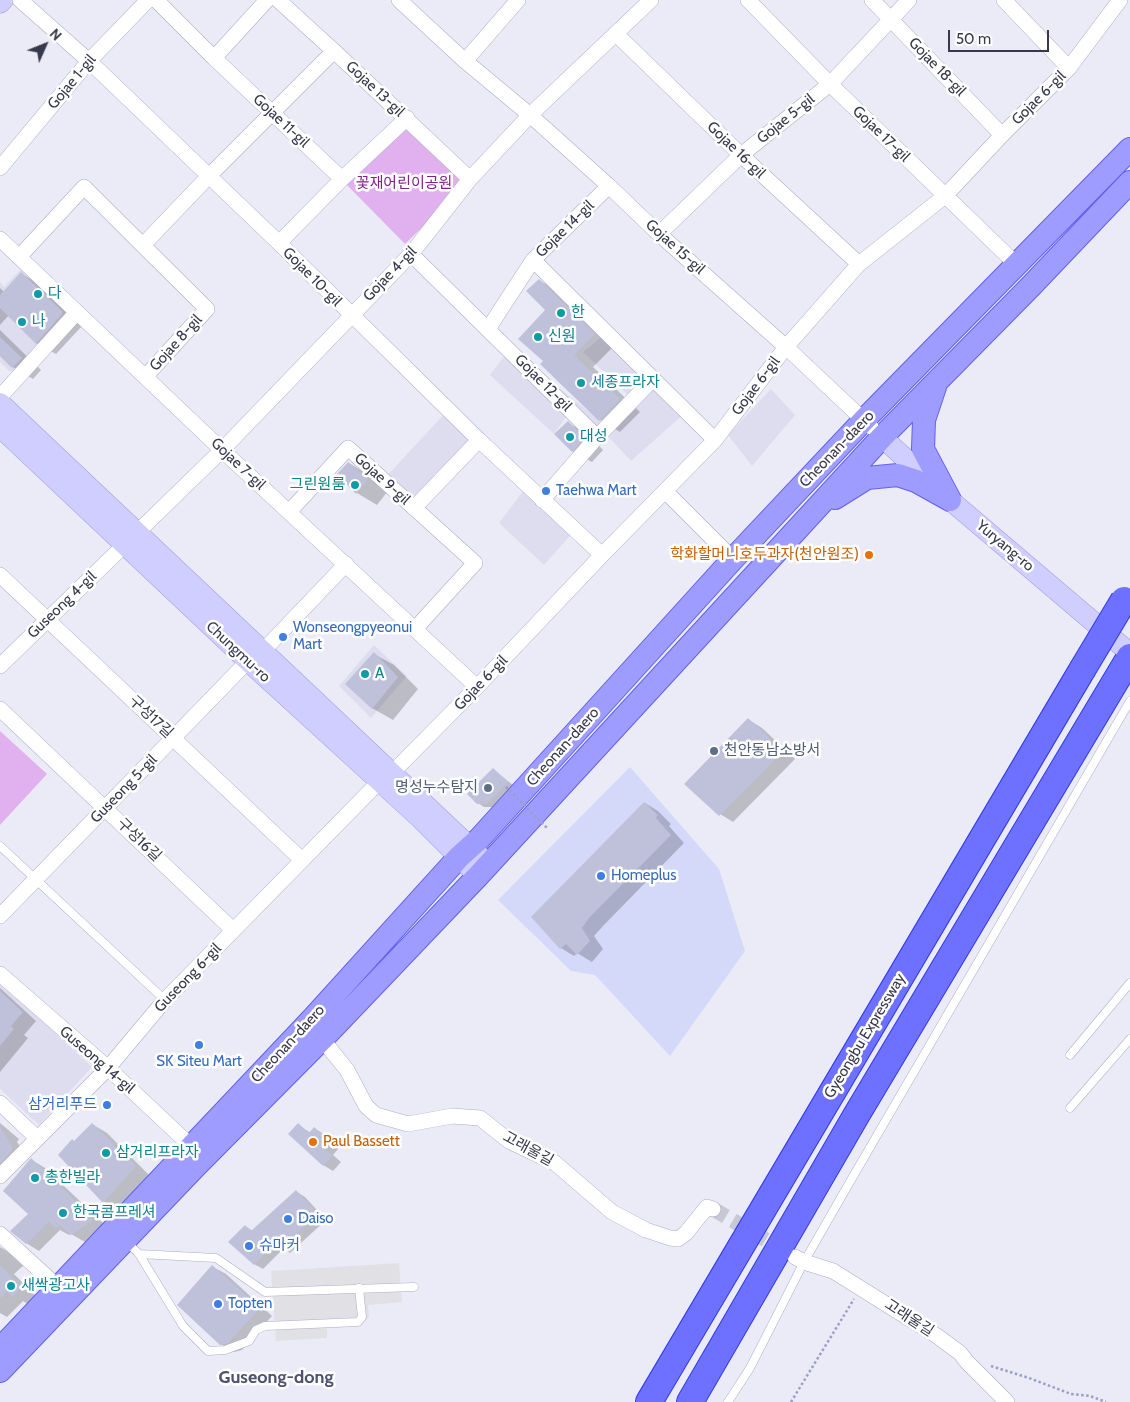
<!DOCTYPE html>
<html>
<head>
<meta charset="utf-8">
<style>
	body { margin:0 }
	#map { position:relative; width:1130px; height:1402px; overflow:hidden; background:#ebebf7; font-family:Cabin,sans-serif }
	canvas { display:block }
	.north { position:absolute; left:20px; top:20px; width:50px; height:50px; -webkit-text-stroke:4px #fff; paint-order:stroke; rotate:46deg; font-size:14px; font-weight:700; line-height:20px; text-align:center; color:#38394c }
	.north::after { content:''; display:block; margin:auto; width:18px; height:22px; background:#38394c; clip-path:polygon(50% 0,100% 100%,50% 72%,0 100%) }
	.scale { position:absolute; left:948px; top:30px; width:101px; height:22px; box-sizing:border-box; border:2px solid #38394c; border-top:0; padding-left:6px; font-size:15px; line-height:18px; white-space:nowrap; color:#38394c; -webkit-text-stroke:4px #fff; paint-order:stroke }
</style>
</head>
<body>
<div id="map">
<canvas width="1130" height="1402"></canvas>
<div class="north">N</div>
<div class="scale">50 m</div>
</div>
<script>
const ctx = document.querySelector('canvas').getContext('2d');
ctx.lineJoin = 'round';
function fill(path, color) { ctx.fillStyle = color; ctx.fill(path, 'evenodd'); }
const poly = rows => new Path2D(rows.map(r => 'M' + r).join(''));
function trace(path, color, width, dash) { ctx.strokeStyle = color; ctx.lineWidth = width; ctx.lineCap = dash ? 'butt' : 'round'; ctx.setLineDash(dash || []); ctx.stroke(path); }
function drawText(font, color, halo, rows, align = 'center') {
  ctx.font = font + ' Cabin,"Noto Sans KR",sans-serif'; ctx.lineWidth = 5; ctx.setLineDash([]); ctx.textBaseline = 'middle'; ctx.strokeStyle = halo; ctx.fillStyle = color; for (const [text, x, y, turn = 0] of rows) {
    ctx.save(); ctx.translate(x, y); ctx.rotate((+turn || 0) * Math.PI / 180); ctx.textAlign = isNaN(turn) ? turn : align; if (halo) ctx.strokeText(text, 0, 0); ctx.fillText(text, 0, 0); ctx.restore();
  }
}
fill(poly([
	[24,266,69,308,67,315,15,371,9,371,0,362,0,282,4,287],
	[606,333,686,412,631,461,603,431,570,411,554,434,490,375,509,350,608,426,633,400,583,352],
	[771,389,795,415,752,466,728,435],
	[448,410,474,436,409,503,383,480],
	[527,486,575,530,544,565,499,523],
	[374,645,407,676,371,718,339,686],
	[0,982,92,1067,39,1125,0,1089]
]), '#ddddef');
fill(poly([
	[630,767,719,869,745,951,670,1056,595,975,571,971,498,900]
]), '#d5d9f9');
fill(poly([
	[408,128,460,178,460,190,405,244,345,183,401,129],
	[0,731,47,774,0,825]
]), '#e0b1ee');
fill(poly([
	[399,1263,402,1302,368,1305,369,1317,361,1326,327,1328,327,1338,276,1341,271,1271]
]), '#e0e0e5');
fill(poly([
	[22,274,42,286,82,326,56,354,36,343,9,315,0,325,0,288,4,292],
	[539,280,559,292,614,346,593,367,640,412,620,432,600,420,541,364,545,361,546,310],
	[0,330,41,370,33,379,13,367,0,354],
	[568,423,588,434,603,450,592,462,572,451],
	[349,463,369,475,388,491,377,505,357,493],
	[374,654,394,665,418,689,393,720,372,708],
	[749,720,762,728,795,759,733,822,720,814],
	[493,769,514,786,494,807,484,807,478,803],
	[645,803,658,811,671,824,669,826,684,843,603,926,594,936,603,949,592,962,577,953,574,956,561,948],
	[0,988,36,1021,24,1035,28,1038,0,1072],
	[0,1123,19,1139,17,1142,25,1154,26,1158,0,1184],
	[92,1124,107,1133,150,1176,119,1211,104,1202,59,1155,75,1142],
	[298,1125,311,1133,314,1128,324,1134,339,1148,333,1155,341,1162,333,1171,323,1165],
	[32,1160,45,1168,104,1224,105,1228,85,1242,71,1234,69,1235,60,1230,39,1251,26,1243,30,1214],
	[297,1192,305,1197,326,1220,290,1253,283,1249,263,1269,254,1264,245,1226,253,1231],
	[0,1247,14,1255,24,1265,14,1274,38,1298,31,1306,23,1301,7,1317,0,1313],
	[213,1267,226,1274,272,1316,242,1350,234,1352,221,1344]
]), '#0003');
fill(poly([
	[21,272,62,311,62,314,36,344,0,308,0,295],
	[539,279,595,334,574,355,620,399,599,421,540,364,543,361,518,339,545,310,526,291],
	[0,337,22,358,12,368,0,356],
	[568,421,584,438,572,452,554,434],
	[348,462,368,479,356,494,337,474],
	[374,652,398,677,372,709,345,684],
	[748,718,783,751,719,816,684,784],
	[493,768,508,782,487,804,477,804,467,794],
	[644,802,658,815,656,818,671,835,589,918,582,928,590,941,577,955,566,944,560,949,531,917],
	[0,991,23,1012,11,1026,14,1029,0,1046],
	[92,1123,136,1166,103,1203,58,1155,72,1139,74,1141],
	[298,1123,309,1133,314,1127,330,1142,324,1148,332,1156,323,1166,288,1134],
	[0,1127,11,1144,12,1150,0,1163],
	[31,1158,91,1216,90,1218,93,1220,71,1235,60,1225,55,1228,49,1221,26,1244,10,1231,28,1214,3,1191],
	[296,1190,318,1214,280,1249,275,1243,254,1265,228,1242,245,1225,251,1231],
	[0,1265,21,1287,13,1297,7,1291,0,1298],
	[212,1265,260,1308,228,1343,220,1345,177,1305]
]), '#bfc1da');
trace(poly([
	[713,1209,785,1251]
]), '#c7c7d5', 15, [15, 8]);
const lane = poly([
	[0,846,165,1000],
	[1070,1055,1130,983],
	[1070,1108,1130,1039],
	[127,1242,139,1254,183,1326,208,1351,225,1350,249,1341,256,1330,265,1326,358,1322,362,1317,359,1288],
	[139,1254,216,1258,265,1292,414,1287],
	[728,1402,750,1368,804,1262,851,1180,1130,701]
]);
const street = poly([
	[20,0,89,61,279,243,479,440,602,555],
	[156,0,214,58,342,179],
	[278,0,334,51,470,179],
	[399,0,465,61,530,115,609,186,659,234,786,347,871,427],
	[748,0,830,84,1017,265],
	[872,0,1002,135],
	[1004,0,1069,68],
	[616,34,741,155,859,264],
	[214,58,267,0],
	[465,61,518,0],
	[0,168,89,61,148,0],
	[659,234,741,155,830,84,909,0],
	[0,239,222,450,477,687],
	[279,243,342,179,407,118],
	[143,245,209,176,334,51],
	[411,254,597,437],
	[19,257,84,187,207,309,145,377],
	[533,260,715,440],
	[488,329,533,260,609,186],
	[0,397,77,312],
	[665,491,733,559],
	[542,500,597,437,652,380],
	[414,508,479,440],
	[289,512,348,448,475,563,415,629],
	[0,575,302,860],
	[263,651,346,564],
	[0,666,222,450,411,254,470,179,530,115,651,0],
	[0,709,233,930],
	[392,773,477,687,602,555,715,440,786,347,859,264,945,196,1002,135,1069,68,1120,0],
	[0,916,248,661],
	[0,974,108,1068,192,1147],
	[322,1039,347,1070,366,1106,376,1115,408,1124,452,1116,480,1118,509,1141,555,1163,612,1212,646,1230,670,1238,678,1239,686,1233,707,1207,713,1209],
	[0,1103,37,1138],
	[0,1176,108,1068,165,1000,379,782],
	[0,1234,59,1288],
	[795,1257,804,1262,833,1271,937,1336,960,1353,967,1362,1007,1402]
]);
const secondary = poly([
	[0,3,3,0],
	[0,403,488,864],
	[0,427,248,661,420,818,478,876],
	[882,437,950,500,1130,653]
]);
const primary = poly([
	[935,387,924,420,923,449,950,500],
	[835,498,867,478,898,475,916,481,950,500],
	[0,1349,314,1017,459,857,479,839,733,559,864,420,1130,149],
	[0,1371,196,1166,329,1032,478,876,882,437,1032,285,1130,182]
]);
const highway = poly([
	[649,1402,1082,670],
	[690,1402,857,1114,1130,657]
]);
trace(lane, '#acadc4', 9);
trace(street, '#acadc4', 16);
trace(secondary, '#a39fe7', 21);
trace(primary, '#6260f0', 24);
trace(highway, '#2f3aed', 28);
trace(poly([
	[991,1366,1029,1378,1071,1394,1090,1396,1106,1402],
	[791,1402,854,1299]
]), '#9c9ec7', 2.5, [2.5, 2.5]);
trace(lane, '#fff', 8);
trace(street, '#fff', 15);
trace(secondary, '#d0cdff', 20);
trace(primary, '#9f9cff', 22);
trace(highway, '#6e71ff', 26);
const highwayBridge = poly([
	[1082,670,1124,600]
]);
trace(highwayBridge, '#2f3aed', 28, []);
trace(poly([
	[506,787,547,828]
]), '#9c9ec7', 2.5, [2.5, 2.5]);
trace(highwayBridge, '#6e71ff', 26);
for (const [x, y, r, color] of [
	[38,294,5,"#0f9aa8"],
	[561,313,5,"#0f9aa8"],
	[22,322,5,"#0f9aa8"],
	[538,337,5,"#0f9aa8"],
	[581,383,5,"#0f9aa8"],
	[570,437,5,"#0f9aa8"],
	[355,485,5,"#0f9aa8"],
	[546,491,5,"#3f7fe0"],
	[869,555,5,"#e8710a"],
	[283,637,5,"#3f7fe0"],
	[365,674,5,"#0f9aa8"],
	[714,751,5,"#5c6f8a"],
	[488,788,5,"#5c6f8a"],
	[601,876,5,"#3f7fe0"],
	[199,1045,5,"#3f7fe0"],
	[107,1105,5,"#3f7fe0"],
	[313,1142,5,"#e8710a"],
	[106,1153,5,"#0f9aa8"],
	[35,1178,5,"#0f9aa8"],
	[63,1213,5,"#0f9aa8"],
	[288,1219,5,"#3f7fe0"],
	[249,1246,5,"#3f7fe0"],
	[11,1286,5,"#0f9aa8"],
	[218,1304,5,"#3f7fe0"]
]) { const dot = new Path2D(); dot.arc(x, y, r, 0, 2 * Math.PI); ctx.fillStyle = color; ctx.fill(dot); trace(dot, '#fff', 2); }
drawText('15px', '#38394c', '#fff', [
	["Gojae 18-gil",937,67,46],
	["Gojae 1-gil",72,82,-50],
	["Gojae 13-gil",375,89,43],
	["Gojae 6-gil",1039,98,-45],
	["Gojae 5-gil",786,119,-39],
	["Gojae 11-gil",281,121,43],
	["Gojae 17-gil",881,134,44],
	["Gojae 16-gil",736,150,44],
	["Gojae 14-gil",565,229,-44],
	["Gojae 15-gil",675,247,42],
	["Gojae 4-gil",390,274,-46],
	["Gojae 10-gil",312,277,45],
	["Gojae 8-gil",176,343,-48],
	["Gojae 12-gil",543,383,45],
	["Gojae 6-gil",756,386,-53],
	["Cheonan-daero",837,449,-46],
	["Gojae 7-gil",238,464,43],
	["Gojae 9-gil",382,479,42],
	["Yuryang-ro",1005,546,40],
	["Guseong 4-gil",62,605,-44],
	["Chungmu-ro",238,652,43],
	["Gojae 6-gil",481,683,-46],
	["구성17길",151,717,43],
	["Cheonan-daero",563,747,-48],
	["Guseong 5-gil",124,789,-46],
	["구성16길",139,840,44],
	["Guseong 6-gil",188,978,-46],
	["Gyeongbu Expressway",865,1036,-59],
	["Cheonan-daero",288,1044,-47],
	["Guseong 14-gil",97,1060,41],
	["고래울길",528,1149,29],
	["고래울길",909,1318,33]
]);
drawText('15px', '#7f2386', '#fff', [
	["꽃재어린이공원",404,184]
]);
drawText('15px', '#0d838f', '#fff', [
	["다",48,294],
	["한",571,313],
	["나",32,322],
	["신원",548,337],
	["세종프라자",591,383],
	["대성",580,437],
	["그린원룸",345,485,"right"],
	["A",375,674],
	["삼거리프라자",116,1153],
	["총한빌라",45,1178],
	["한국콤프레셔",73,1213],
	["새싹광고사",21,1286]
], 'left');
drawText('15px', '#366cbe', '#fff', [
	["Taehwa Mart",556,491],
	["Wonseongpyeonui",293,628],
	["Mart",293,645],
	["Homeplus",611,876],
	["SK Siteu Mart",199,1062,"center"],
	["삼거리푸드",97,1105,"right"],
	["Daiso",298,1219],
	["슈마커",259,1246],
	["Topten",228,1304]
], 'left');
drawText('15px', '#c56008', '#fff', [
	["학화할머니호두과자(천안원조)",859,555],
	["Paul Bassett",323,1142,"left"]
], 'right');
drawText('15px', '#4e5e75', '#fff', [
	["천안동남소방서",724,751],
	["명성누수탐지",478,788,"right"]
], 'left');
drawText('bold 18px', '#4e5170', '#fff', [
	["Guseong-dong",276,1378]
]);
</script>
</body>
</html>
